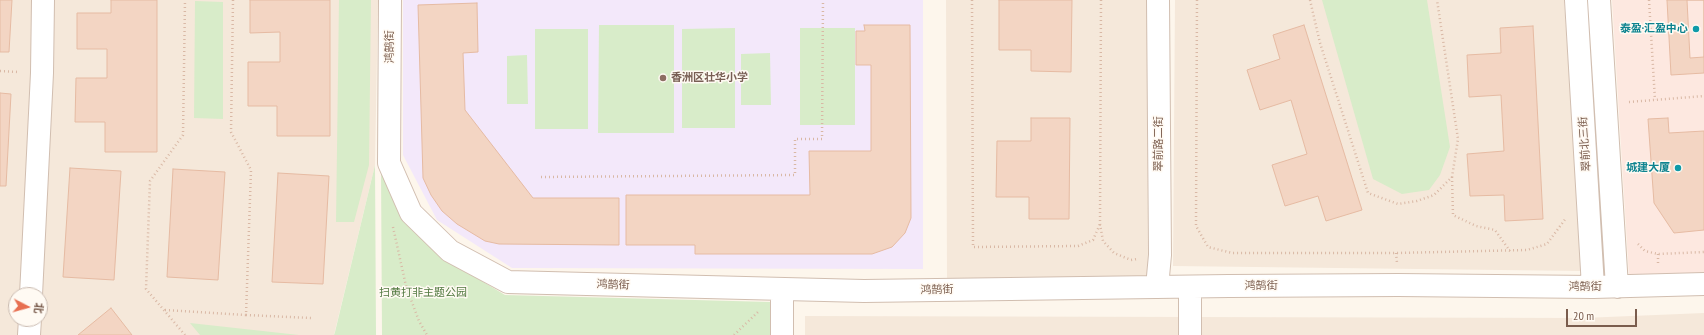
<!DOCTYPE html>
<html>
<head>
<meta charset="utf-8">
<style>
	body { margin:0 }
	#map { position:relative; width:1704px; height:335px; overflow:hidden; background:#fdf6ec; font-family:"PT Sans Narrow","Noto Sans SC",sans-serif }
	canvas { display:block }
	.north { position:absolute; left:8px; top:287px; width:40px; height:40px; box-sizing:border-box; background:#fffaf3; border:1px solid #cabbb1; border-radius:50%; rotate:96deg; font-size:11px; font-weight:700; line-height:16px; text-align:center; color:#7a5c4d }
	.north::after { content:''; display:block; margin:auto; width:14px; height:18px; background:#e76f51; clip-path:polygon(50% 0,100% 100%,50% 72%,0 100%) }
	.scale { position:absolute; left:1566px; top:309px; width:71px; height:18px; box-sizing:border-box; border:2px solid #7a5c4d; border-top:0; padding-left:5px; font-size:12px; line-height:14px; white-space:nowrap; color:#7a5c4d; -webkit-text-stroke:3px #fffaf3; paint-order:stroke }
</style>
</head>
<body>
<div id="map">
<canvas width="1704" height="335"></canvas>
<div class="north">北</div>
<div class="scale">20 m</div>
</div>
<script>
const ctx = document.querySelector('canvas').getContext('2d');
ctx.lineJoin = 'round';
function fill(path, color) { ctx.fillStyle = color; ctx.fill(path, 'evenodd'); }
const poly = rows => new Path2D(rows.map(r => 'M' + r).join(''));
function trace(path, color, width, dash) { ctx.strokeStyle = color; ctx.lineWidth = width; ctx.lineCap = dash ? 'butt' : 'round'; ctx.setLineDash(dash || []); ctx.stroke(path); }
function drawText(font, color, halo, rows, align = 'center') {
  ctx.font = font + ' "PT Sans Narrow","Noto Sans SC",sans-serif'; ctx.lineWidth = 3; ctx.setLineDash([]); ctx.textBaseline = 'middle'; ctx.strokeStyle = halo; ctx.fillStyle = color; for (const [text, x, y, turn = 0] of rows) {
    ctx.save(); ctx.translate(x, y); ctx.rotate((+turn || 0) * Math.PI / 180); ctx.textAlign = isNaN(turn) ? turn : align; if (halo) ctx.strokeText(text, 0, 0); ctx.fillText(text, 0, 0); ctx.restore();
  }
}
fill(poly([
	[0,0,378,0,375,165,334,335,0,335],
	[16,295,40,295,40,319,16,319],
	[946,0,1147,0,1148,277,947,279],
	[1175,0,1564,0,1582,271,1173,266],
	[1704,313,1704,335,805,335,805,316,1583,318]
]), '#f5e8da');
fill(poly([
	[1612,0,1704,0,1704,274,1629,276]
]), '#fde8e0');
fill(poly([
	[403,0,923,0,923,269,512,268,437,220,403,155]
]), '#f3e8fa');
fill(poly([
	[339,0,371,0,369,165,354,222,336,222],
	[1322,0,1427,0,1450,147,1440,175,1429,190,1402,194,1373,179],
	[195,1,223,2,223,119,194,118],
	[599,25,674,25,674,133,598,133],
	[735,28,735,128,682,128,682,29],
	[800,28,855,28,855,125,800,125],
	[535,29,588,29,588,129,535,129],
	[770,53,771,105,741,105,741,54],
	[527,55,528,104,507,104,507,56],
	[375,165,376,335,334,335,335,332],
	[381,169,450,262,505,295,771,302,771,335,382,335],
	[190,323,299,335,200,335]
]), '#d8ecc9');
const building = poly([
	[0,0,12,0,9,52,0,52,0,0],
	[111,0,157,0,157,152,105,152,105,122,75,122,76,78,107,78,107,49,77,49,77,13,111,13,111,0],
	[250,0,330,0,330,136,277,136,277,106,248,106,248,62,280,62,280,32,250,33,250,0],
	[999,0,1072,0,1071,72,1031,71,1031,50,999,50,999,0],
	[1667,0,1704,0,1704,73,1671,75,1667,0],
	[1687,0,1704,0,1704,57,1690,58,1687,0],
	[477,3,478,52,463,53,465,110,533,198,619,198,619,245,499,244,485,241,457,224,442,211,431,195,423,178,418,5,477,3],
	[864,25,910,25,911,218,905,233,892,247,872,254,695,254,695,245,626,245,626,195,810,195,809,151,871,151,871,65,856,65,856,31,865,31,864,25],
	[1304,25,1362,210,1326,221,1318,196,1285,206,1272,165,1307,154,1291,100,1260,110,1247,70,1280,59,1273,35,1304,25],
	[1533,26,1543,219,1505,221,1504,195,1470,196,1467,154,1504,151,1501,95,1469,97,1467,55,1501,53,1500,28,1533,26],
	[0,93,11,94,6,186,0,186,0,93],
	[1031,118,1070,118,1069,219,1029,219,1029,197,996,197,997,141,1031,141,1031,118],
	[1668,118,1669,133,1704,131,1704,230,1674,233,1654,203,1648,119,1668,118],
	[70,168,121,171,114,280,63,277,70,168],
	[173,169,225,172,218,280,167,277,173,169],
	[278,173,329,176,323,284,272,282,278,173],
	[111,308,132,335,78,335,111,308]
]);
fill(building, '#f3d5c3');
trace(building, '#e6bba3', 1);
const minor = poly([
	[390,0,389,163,411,213,450,251,508,282,864,291,1229,286,1398,285,1593,287,1704,284],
	[1576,0,1593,287],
	[1599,0,1617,287],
	[1157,287,1160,255,1158,0],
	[782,290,782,335],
	[31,295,42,73,43,0],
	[29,335,30,319],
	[1190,335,1190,287]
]);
trace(minor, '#d1beb0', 24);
trace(poly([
	[233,0,231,132,251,170,246,315,311,318],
	[972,0,973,247,1078,246,1093,240,1100,224],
	[1101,0,1100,224,1103,241,1114,253,1131,260,1137,259],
	[1197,0,1196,226,1208,247,1232,253,1396,253,1527,250,1547,244,1566,218],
	[1310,0,1320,43,1368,193,1398,204,1417,201,1434,195,1452,177,1458,139,1437,0],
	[1649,0,1655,100],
	[0,71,19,72],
	[1629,102,1704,96],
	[541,177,795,175,795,139,822,139,823,0],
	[1452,177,1453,215,1476,226,1495,230,1510,251],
	[393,227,406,286,419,321,427,335],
	[1638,244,1645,251,1658,254,1704,252],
	[1396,253,1397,263],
	[1658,254,1658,263],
	[165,310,246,315],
	[185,335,146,289,150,181,183,135,185,0],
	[734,335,758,312]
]), '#d9b8a5', 2.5, [1, 3]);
trace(minor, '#fff', 22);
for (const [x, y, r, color] of [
	[1696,29,4,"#0f9aa8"],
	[663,78,4,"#8d6e63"],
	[1678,168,4,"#0f9aa8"]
]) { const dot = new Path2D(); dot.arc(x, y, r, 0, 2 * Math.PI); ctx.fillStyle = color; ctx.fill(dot); trace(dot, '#fffaf3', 1.5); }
drawText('bold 11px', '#0d838f', '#fffaf3', [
	["泰盈·汇盈中心",1688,29],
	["城建大厦",1670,168]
], 'right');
drawText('11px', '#7a5c4d', '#fffaf3', [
	["鸿鹄街",390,47,-90],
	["翠前路二街",1159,144,-90],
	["翠前北三街",1585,144,-94],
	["鸿鹄街",613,285,2],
	["鸿鹄街",1261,286],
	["鸿鹄街",1585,287],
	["鸿鹄街",937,290,-1]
]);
drawText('bold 11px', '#785e54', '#fffaf3', [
	["香洲区壮华小学",671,78]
], 'left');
drawText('11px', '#537a41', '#fffaf3', [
	["扫黄打非主题公园",423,293]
]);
</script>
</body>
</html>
